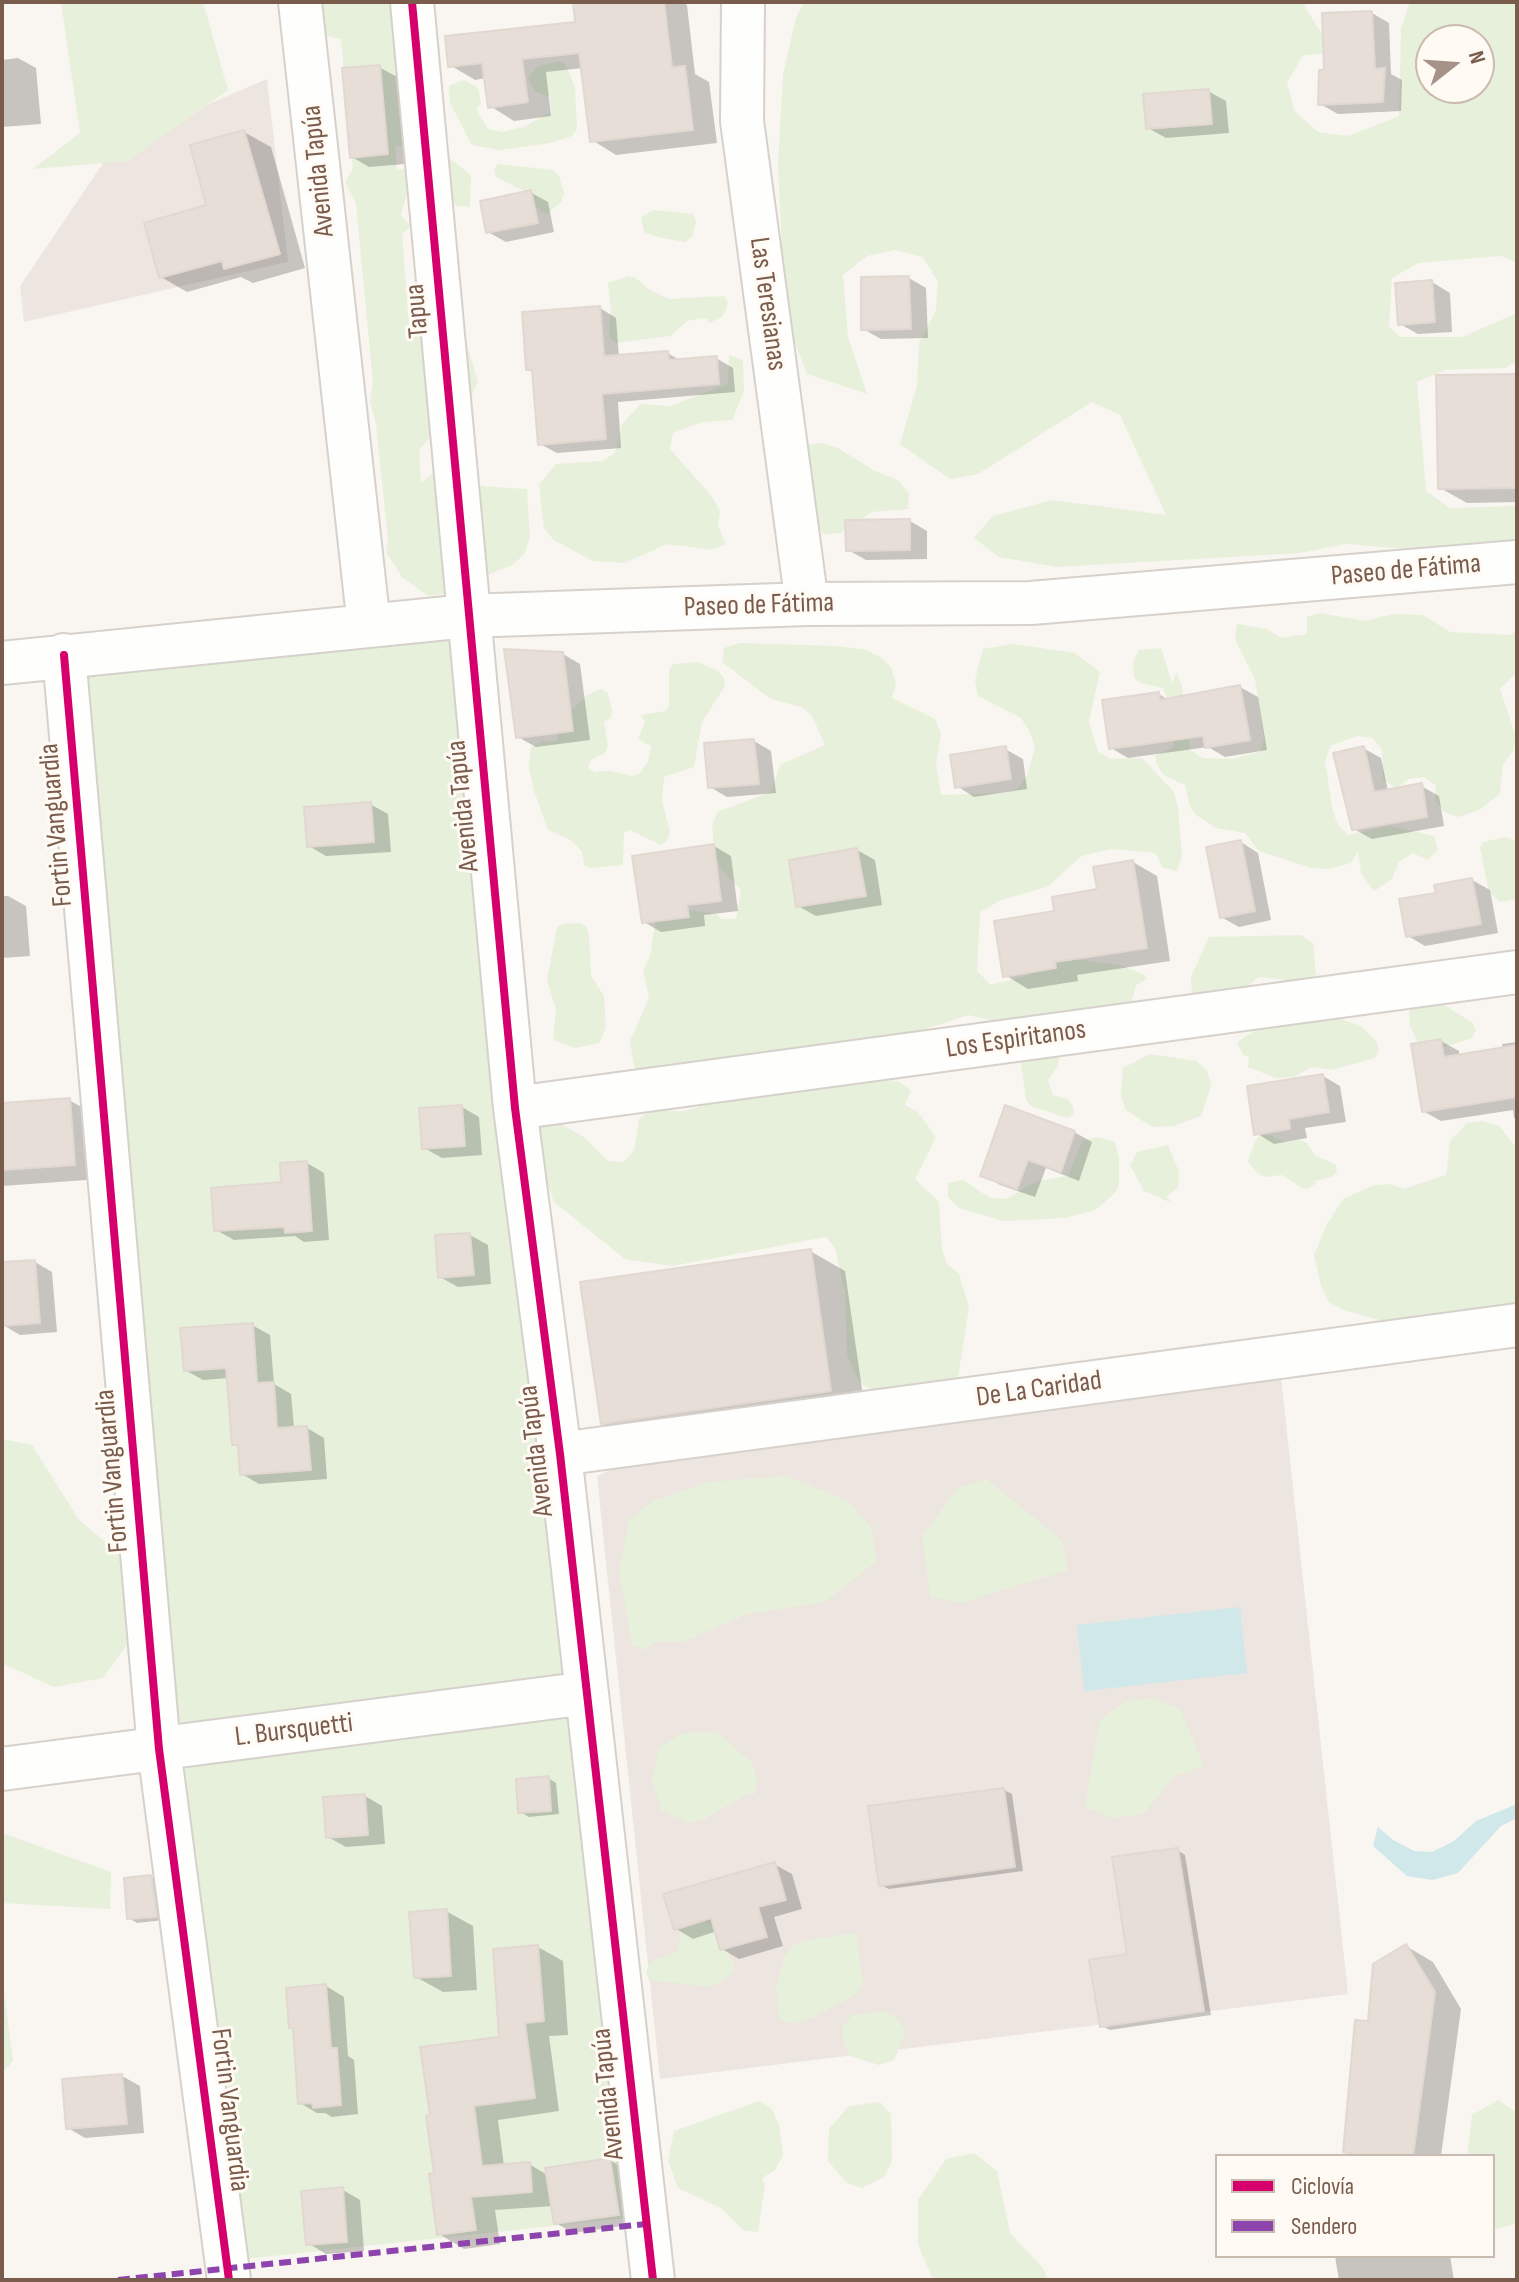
<!DOCTYPE html>
<html>
<head>
<meta charset="utf-8">
<style>
	body { margin:0 }
	#map { position:relative; width:1519px; height:2282px; overflow:hidden; background:#f9f5f0; font-family:"Sofia Sans Condensed",sans-serif }
	canvas { display:block }
	.frame { position:absolute; inset:0; border:4px solid #7a5c4d; pointer-events:none }
	.legend { position:absolute; left:1215px; top:2154px; width:280px; height:104px; box-sizing:border-box; background:#fffaf3; border:2px solid #cabbb1; margin:0; padding:10px 14px; list-style:none; font-size:24px; color:#7a5c4d }
	.legend li { display:flex; align-items:center; gap:16px; height:40px }
	.legend b { width:40px; border:2px solid #cabbb1 }
	.north { position:absolute; left:1415px; top:24px; width:80px; height:80px; box-sizing:border-box; background:#fffaf3; border:2px solid #cabbb1; border-radius:50%; rotate:73deg; font-size:22px; font-weight:700; line-height:32px; text-align:center; color:#7a5c4d }
	.north::after { content:''; display:block; margin:auto; width:28px; height:36px; background:#a69286; clip-path:polygon(50% 0,100% 100%,50% 72%,0 100%) }
</style>
</head>
<body>
<div id="map">
<canvas width="1519" height="2282"></canvas>
<div class="frame"></div>
<ul class="legend">
<li><b style="height:10px;background:#d6006c"></b>Ciclovía</li>
<li><b style="height:10px;background:#8e44ad"></b>Sendero</li>
</ul>
<div class="north">N</div>
</div>
<script>
const ctx = document.querySelector('canvas').getContext('2d');
ctx.lineJoin = 'round';
function fill(path, color) { ctx.fillStyle = color; ctx.fill(path, 'evenodd'); }
const poly = rows => new Path2D(rows.map(r => 'M' + r).join(''));
function trace(path, color, width, dash) { ctx.strokeStyle = color; ctx.lineWidth = width; ctx.lineCap = dash ? 'butt' : 'round'; ctx.setLineDash(dash || []); ctx.stroke(path); }
function drawText(font, color, halo, rows, align = 'center') {
  ctx.font = font + ' "Sofia Sans Condensed",sans-serif'; ctx.lineWidth = 6; ctx.setLineDash([]); ctx.textBaseline = 'middle'; ctx.strokeStyle = halo; ctx.fillStyle = color; for (const [text, x, y, turn = 0] of rows) {
    ctx.save(); ctx.translate(x, y); ctx.rotate((+turn || 0) * Math.PI / 180); ctx.textAlign = isNaN(turn) ? turn : align; if (halo) ctx.strokeText(text, 0, 0); ctx.fillText(text, 0, 0); ctx.restore();
  }
}
fill(poly([
	[267,79,288,262,24,322,20,286,116,144],
	[1281,1377,1348,1994,660,2079,597,1476,620,1466]
]), '#ede5e0');
fill(poly([
	[61,2,203,2,228,90,128,161,33,169,80,133],
	[313,2,391,2,407,14,410,145,395,146,397,169,414,169,401,215,411,226,402,234,409,324,467,344,478,382,471,397,469,413,441,425,419,450,421,483,445,464,460,462,480,486,527,489,530,537,525,553,514,564,485,576,473,590,428,596,402,577,386,552,388,540,376,424,370,401,373,383,356,204,345,182,353,169,341,39,326,36,317,24],
	[804,2,1302,2,1334,53,1303,55,1287,83,1295,112,1318,132,1348,136,1399,116,1401,28,1410,2,1517,2,1517,263,1502,256,1418,263,1392,278,1389,326,1400,337,1462,337,1517,313,1517,361,1505,368,1445,370,1417,382,1426,491,1450,508,1517,506,1517,545,1421,550,1346,544,1300,553,1057,567,999,557,974,538,993,516,1052,500,1166,515,1120,415,1092,402,978,474,950,479,900,444,917,386,919,343,936,310,938,282,923,257,895,250,867,256,843,275,848,337,867,394,807,374,785,316,778,163,783,75,796,17],
	[1431,40,1479,40,1479,88,1431,88],
	[559,61,566,65,575,87,577,129,572,136,550,143,500,150,472,145,450,103,449,86,464,80,478,88,481,104,477,107,479,114,488,129,502,132,523,127,551,112,550,97,536,92,528,79,536,67],
	[447,156,471,175,470,207,457,206,437,183],
	[498,164,553,170,559,176,564,194,561,202,547,214,540,211,526,192,496,177,494,170],
	[654,210,693,214,696,221,692,237,685,242,658,237,644,232,641,217],
	[629,276,636,278,647,288,669,299,724,296,728,302,726,310,722,317,707,324,709,320,702,318,687,321,670,336,616,343,611,338,609,330,611,308,608,283],
	[729,355,743,360,744,391,732,420,702,422,673,433,670,449,712,497,720,511,718,526,726,544,712,550,667,544,625,563,593,561,554,540,544,528,539,485,556,464,602,461,615,453,622,424,641,404,670,406,728,384],
	[822,443,838,448,875,471,898,480,909,493,908,507,910,509,872,512,840,533,824,534,819,529,813,515,813,477,805,453,807,445],
	[1320,613,1365,621,1393,614,1423,615,1450,632,1509,635,1517,631,1517,672,1500,689,1515,734,1514,750,1503,764,1500,794,1479,810,1458,817,1444,812,1435,800,1436,786,1424,777,1409,779,1397,788,1383,780,1382,749,1372,738,1357,736,1330,746,1325,761,1332,807,1337,823,1348,835,1390,826,1434,836,1438,850,1427,860,1413,853,1399,862,1392,879,1374,891,1361,873,1358,851,1351,863,1329,869,1312,868,1259,851,1245,833,1216,828,1196,815,1190,807,1185,785,1163,775,1156,762,1155,756,1174,746,1168,701,1163,688,1141,683,1134,678,1133,663,1139,650,1161,648,1172,683,1177,672,1182,687,1190,750,1203,758,1232,759,1260,752,1264,738,1255,679,1235,639,1237,624,1267,629,1281,638,1307,634,1307,617],
	[467,616,574,1704,627,2218,226,2261,147,1617,103,1678,54,1687,2,1663,2,1439,32,1445,79,1520,143,1573,64,655],
	[740,643,837,646,866,650,880,657,891,667,896,683,892,698,935,719,941,733,936,764,941,795,1003,793,1017,789,1027,776,1035,747,1030,732,1021,718,978,696,975,680,983,649,1013,644,1075,653,1100,672,1089,721,1098,752,1111,759,1142,758,1174,792,1178,808,1182,856,1177,871,1162,867,1156,853,1110,849,1082,856,1047,887,1001,900,980,912,977,971,991,985,1026,976,1045,962,1074,959,1120,965,1145,975,1147,979,1136,985,1130,1008,1026,1028,968,1015,910,1034,753,1053,694,1078,635,1071,630,1041,649,998,643,970,650,956,657,912,671,908,717,914,721,919,736,919,741,890,721,869,715,855,712,826,717,812,771,792,780,765,825,745,812,716,801,707,771,699,722,662,724,648],
	[698,662,718,671,724,678,725,686,702,722,694,767,664,777,662,801,670,832,667,840,661,845,630,830,624,832,623,865,591,868,584,865,582,851,570,840,548,830,534,791,529,767,531,747,542,741,556,742,561,721,587,695,601,689,608,694,612,711,611,718,604,722,608,746,605,753,591,760,588,768,595,772,610,771,632,776,639,774,648,762,651,746,638,739,645,722,641,715,666,711,669,705,669,670,673,664],
	[1506,837,1517,842,1517,899,1500,902,1489,892,1480,848,1483,842],
	[581,923,587,928,589,936,591,976,604,996,606,1028,599,1043,575,1048,553,1040,556,1010,547,980,557,927,563,924],
	[1301,935,1313,943,1316,975,1303,982,1258,977,1235,998,1204,1002,1192,993,1191,977,1209,937],
	[1434,999,1472,1022,1476,1030,1472,1038,1436,1050,1420,1047,1410,1026,1409,1013,1412,1005],
	[1308,1012,1338,1018,1361,1026,1377,1042,1379,1050,1375,1058,1331,1070,1313,1067,1293,1077,1276,1078,1248,1067,1249,1057,1243,1055,1237,1042,1263,1026],
	[1059,1049,1058,1066,1048,1080,1053,1095,1067,1099,1073,1106,1074,1115,1067,1118,1031,1106,1026,1100,1021,1063,1022,1056],
	[1150,1054,1196,1061,1207,1070,1211,1086,1201,1116,1173,1126,1152,1127,1126,1110,1121,1096,1123,1068],
	[849,1079,898,1081,911,1090,905,1105,918,1112,936,1137,915,1179,939,1202,942,1249,947,1264,959,1274,969,1307,957,1384,887,1400,859,1382,847,1355,845,1293,835,1248,826,1237,672,1266,625,1259,554,1202,543,1172,538,1139,542,1125,557,1122,584,1137,608,1161,624,1162,634,1150,639,1119,650,1110,683,1111,745,1095,792,1093],
	[1483,1121,1499,1126,1517,1148,1517,1321,1417,1330,1343,1310,1329,1302,1321,1286,1314,1255,1327,1224,1343,1199,1372,1186,1390,1184,1404,1189,1446,1175,1450,1141,1467,1123],
	[1262,1135,1270,1135,1284,1142,1298,1140,1306,1142,1315,1155,1336,1165,1337,1172,1332,1177,1314,1181,1316,1183,1309,1188,1302,1188,1282,1175,1265,1177,1258,1174,1248,1161,1256,1139],
	[1099,1137,1115,1142,1119,1157,1119,1186,1114,1194,1095,1210,1065,1218,1004,1221,959,1208,948,1197,948,1183,963,1180,990,1198,1006,1199,1037,1181,1068,1176,1083,1140],
	[1168,1145,1179,1172,1178,1188,1166,1197,1172,1203,1144,1191,1130,1165,1137,1152],
	[786,1476,848,1501,871,1527,877,1561,825,1602,748,1614,685,1641,655,1642,646,1650,632,1645,619,1571,629,1521,652,1501,709,1482],
	[987,1479,1062,1541,1068,1570,961,1603,930,1597,922,1536,958,1488],
	[1152,1698,1180,1709,1204,1766,1175,1776,1143,1814,1113,1818,1085,1807,1100,1720,1124,1702],
	[717,1732,752,1763,757,1778,755,1794,745,1795,705,1819,689,1823,661,1810,652,1780,659,1747,684,1733],
	[2,1833,111,1872,110,1909,2,1903],
	[693,1914,718,1929,735,1967,731,1974,712,1987,649,1980,646,1973,648,1966,654,1960,675,1953,679,1946,681,1923],
	[856,1933,863,1982,855,1995,814,2017,794,2024,779,2019,776,1988,785,1956,795,1944,808,1940],
	[2,1978,13,2061,2,2073],
	[883,2011,896,2017,906,2031,894,2060,879,2065,850,2056,843,2042,843,2026,852,2015],
	[1498,2100,1517,2113,1517,2223,1493,2230,1493,2156,1467,2156,1472,2115],
	[759,2101,772,2109,779,2125,783,2155,775,2170,762,2178,765,2185,758,2232,743,2230,721,2208,678,2188,668,2161,674,2131],
	[880,2102,891,2114,892,2161,884,2177,862,2188,847,2183,828,2161,829,2129,849,2106],
	[974,2153,997,2171,1010,2233,1043,2268,1048,2280,933,2280,918,2244,918,2200,946,2159]
]), '#e7f0db');
fill(poly([
	[1240,1607,1247,1673,1084,1691,1077,1625],
	[1517,1804,1517,1818,1501,1826,1458,1873,1432,1880,1407,1876,1373,1846,1378,1827,1393,1840,1414,1851,1432,1852,1454,1841,1476,1821]
]), '#d0e8ea');
fill(poly([
	[575,2,682,2,687,5,695,74,709,82,717,143,616,155,592,140,583,68,546,72,551,116,514,121,490,106,486,78,475,80,450,65,578,24],
	[1372,13,1389,23,1391,74,1402,80,1401,111,1338,114,1320,104,1326,72],
	[18,58,36,68,41,124,2,127,2,60],
	[379,67,397,77,405,164,369,167,352,157],
	[1208,91,1226,101,1229,133,1166,138,1148,128],
	[244,132,271,147,305,268,253,283,241,277,187,292,161,277,208,207],
	[530,192,548,202,554,232,506,242,488,232],
	[909,278,926,288,928,338,881,339,863,329],
	[1432,282,1450,293,1452,332,1418,334,1400,324],
	[600,308,616,318,619,357,667,353,682,361,716,358,733,368,735,392,618,402,621,448,557,453,540,444,534,373,528,369],
	[1517,375,1517,502,1467,503,1440,488],
	[910,521,927,531,927,559,866,560,848,550],
	[563,654,580,664,590,740,536,747,518,737],
	[1240,687,1258,697,1267,750,1225,757,1208,747,1128,758,1111,748,1159,694,1170,701],
	[754,741,771,751,776,793,727,797,710,787],
	[1363,748,1381,758,1388,791,1421,786,1439,796,1444,826,1372,839,1354,829],
	[1005,749,1023,759,1027,789,974,797,957,786],
	[370,804,388,814,391,852,326,856,309,846],
	[1241,842,1258,853,1271,920,1239,927,1221,917],
	[714,846,731,856,738,911,704,915,705,926,661,932,644,922],
	[857,850,875,860,882,905,816,916,798,906],
	[1133,862,1157,876,1170,961,1077,975,1078,981,1028,989,1005,975,1057,913,1099,891],
	[1472,880,1490,890,1498,933,1425,946,1408,936],
	[2,896,8,896,26,906,30,956,2,958],
	[1441,1041,1459,1051,1459,1056,1503,1049,1502,1044,1517,1042,1517,1119,1514,1118,1513,1110,1441,1121,1423,1111],
	[1323,1076,1340,1086,1346,1122,1305,1128,1307,1138,1274,1144,1256,1133],
	[69,1100,96,1115,100,1179,2,1186,2,1105],
	[462,1107,479,1117,482,1155,442,1158,424,1148],
	[1074,1132,1092,1142,1079,1181,1046,1168,1035,1197,1000,1185,983,1175],
	[307,1163,324,1173,329,1240,304,1242,295,1236,234,1240,216,1230,283,1184],
	[470,1235,488,1245,491,1284,458,1287,440,1277],
	[810,1251,845,1271,865,1410,637,1443,602,1423],
	[35,1262,52,1272,57,1332,20,1335,3,1325,2,1264],
	[252,1325,270,1335,274,1384,291,1394,294,1428,307,1428,324,1438,327,1479,259,1484,242,1474,240,1447,234,1444,229,1378,203,1380,185,1370],
	[548,1778,556,1783,559,1814,529,1817,520,1812],
	[1004,1790,1012,1794,1023,1871,889,1889,881,1885],
	[365,1796,382,1806,385,1844,346,1847,328,1837],
	[1177,1850,1185,1855,1211,2015,1110,2030,1102,2026,1129,1956],
	[774,1864,792,1874,802,1909,774,1917,783,1946,739,1959,722,1949,717,1931,693,1939,675,1928],
	[151,1877,159,1882,164,1920,137,1923,129,1918],
	[446,1911,473,1926,477,1990,443,1992,416,1977],
	[1406,1946,1433,1962,1461,2009,1441,2156,1354,2156,1345,2151,1370,2023],
	[538,1947,563,1961,568,2035,549,2036,559,2111,498,2120,504,2166,529,2164,549,2176,610,2160,627,2171,636,2224,573,2233,556,2223,553,2206,495,2210,500,2244,464,2249,439,2234,436,2175,501,2038],
	[326,1986,344,1997,348,2056,354,2060,358,2114,332,2117,325,2113,317,2113,300,2103,295,2029,291,2027],
	[122,2076,140,2086,144,2133,85,2138,68,2128],
	[343,2190,360,2200,364,2251,326,2254,308,2243],
	[1335,2256,1450,2256,1454,2280,1339,2280]
]), '#0003');
const building = poly([
	[573,2,664,2,672,67,685,66,693,130,590,142,579,53,522,59,528,102,488,108,482,63,448,67,445,36,575,22,573,2],
	[1372,11,1375,69,1385,68,1383,102,1318,105,1319,70,1324,70,1322,13,1372,11],
	[380,65,388,154,350,158,342,68,380,65],
	[1209,89,1212,124,1146,129,1143,94,1209,89],
	[244,130,280,254,224,269,222,261,159,278,144,223,206,205,190,145,244,130],
	[531,190,538,223,486,233,480,201,531,190],
	[909,276,911,329,861,330,861,277,909,276],
	[1432,280,1435,322,1398,325,1395,283,1432,280],
	[600,306,604,356,668,351,669,360,717,356,719,384,602,394,606,439,538,445,532,370,526,370,522,312,600,306],
	[1517,374,1517,488,1438,489,1436,375,1517,374],
	[910,519,910,550,846,551,845,520,910,519],
	[504,649,563,652,573,731,516,738,504,649],
	[1240,685,1250,740,1205,748,1203,736,1109,749,1102,700,1159,692,1160,700,1240,685],
	[754,739,759,784,708,788,704,743,754,739],
	[1006,746,1011,779,955,788,950,755,1006,746],
	[1364,746,1374,792,1422,783,1427,817,1352,830,1333,753,1364,746],
	[371,802,374,842,307,847,304,807,371,802],
	[1241,840,1255,911,1220,918,1206,847,1241,840],
	[714,844,721,901,687,905,689,917,642,923,632,856,714,844],
	[857,848,866,896,796,907,789,860,857,848],
	[1133,860,1147,948,1055,962,1056,968,1003,977,994,921,1054,911,1052,897,1097,889,1093,867,1133,860],
	[1472,878,1481,924,1406,937,1399,899,1436,893,1434,885,1472,878],
	[1441,1039,1444,1057,1517,1045,1517,1097,1422,1112,1411,1044,1441,1039],
	[1323,1074,1329,1112,1289,1119,1290,1129,1254,1135,1247,1086,1323,1074],
	[70,1098,75,1165,2,1170,2,1103,70,1098],
	[462,1105,465,1146,422,1149,419,1108,462,1105],
	[1005,1105,1075,1131,1061,1172,1028,1160,1017,1189,980,1176,1005,1105],
	[307,1161,312,1231,285,1233,284,1227,214,1231,211,1188,281,1182,280,1163,307,1161],
	[470,1233,474,1275,438,1278,435,1235,470,1233],
	[811,1249,831,1391,601,1424,580,1282,811,1249],
	[35,1260,40,1323,2,1326,2,1262,35,1260],
	[253,1323,257,1383,274,1382,277,1428,307,1426,311,1470,240,1475,238,1445,232,1445,226,1368,184,1371,180,1328,253,1323],
	[549,1776,551,1811,518,1813,516,1779,549,1776],
	[1004,1788,1015,1867,879,1886,868,1806,1004,1788],
	[365,1794,368,1835,326,1838,323,1797,365,1794],
	[1178,1848,1204,2011,1100,2027,1089,1960,1127,1954,1112,1857,1178,1848],
	[775,1862,786,1900,758,1907,767,1937,720,1950,711,1918,674,1930,663,1894,775,1862],
	[151,1875,157,1917,127,1919,124,1878,151,1875],
	[447,1909,451,1976,414,1978,409,1912,447,1909],
	[1406,1944,1435,1992,1413,2156,1365,2156,1343,2152,1355,2020,1368,2021,1373,1964,1406,1944],
	[538,1945,544,2021,525,2023,535,2098,474,2106,482,2166,530,2162,532,2192,471,2197,476,2230,437,2235,429,2174,434,2173,426,2116,430,2115,420,2047,499,2037,493,1949,538,1945],
	[326,1984,331,2048,337,2048,341,2105,313,2108,312,2103,298,2104,293,2028,289,2028,286,1988,326,1984],
	[122,2074,127,2124,66,2129,62,2079,122,2074],
	[610,2158,619,2215,554,2224,545,2168,610,2158],
	[343,2187,347,2242,306,2245,301,2191,343,2187]
]);
fill(building, '#e6ded7');
trace(building, '#e2d8d2', 2);
const minor = poly([
	[300,2,369,626],
	[412,2,515,1108,560,1454,653,2280],
	[743,2,742,121,807,604],
	[64,655,159,1749,229,2280],
	[2,663,467,616,807,604,1031,603,1517,562],
	[515,1108,1517,972],
	[560,1454,1517,1325],
	[2,1769,587,1693]
]);
trace(minor, '#d7d1cb', 46);
trace(minor, '#fefefd', 42);
trace(poly([
	[118,2280,646,2224]
]), '#8e44ad', 6, [12, 6]);
trace(poly([
	[412,2,515,1108,560,1454,653,2280],
	[64,655,159,1749,229,2280]
]), '#d6006c', 8);
drawText('28px', '#7a5c4d', '#fffaf3', [
	["Avenida Tapúa",319,171,-96],
	["Las Teresianas",767,304,82],
	["Tapua",418,311,-95],
	["Paseo de Fátima",1406,571,-5],
	["Paseo de Fátima",759,606,-2],
	["Avenida Tapúa",464,806,-96],
	["Fortin Vanguardia",57,825,-95],
	["Los Espiritanos",1016,1040,-8],
	["De La Caridad",1039,1390,-8],
	["Avenida Tapúa",537,1451,-97],
	["Fortin Vanguardia",113,1471,-95],
	["L. Bursquetti",294,1731,-7],
	["Avenida Tapúa",609,2094,-96],
	["Fortin Vanguardia",229,2110,83]
]);
</script>
</body>
</html>
